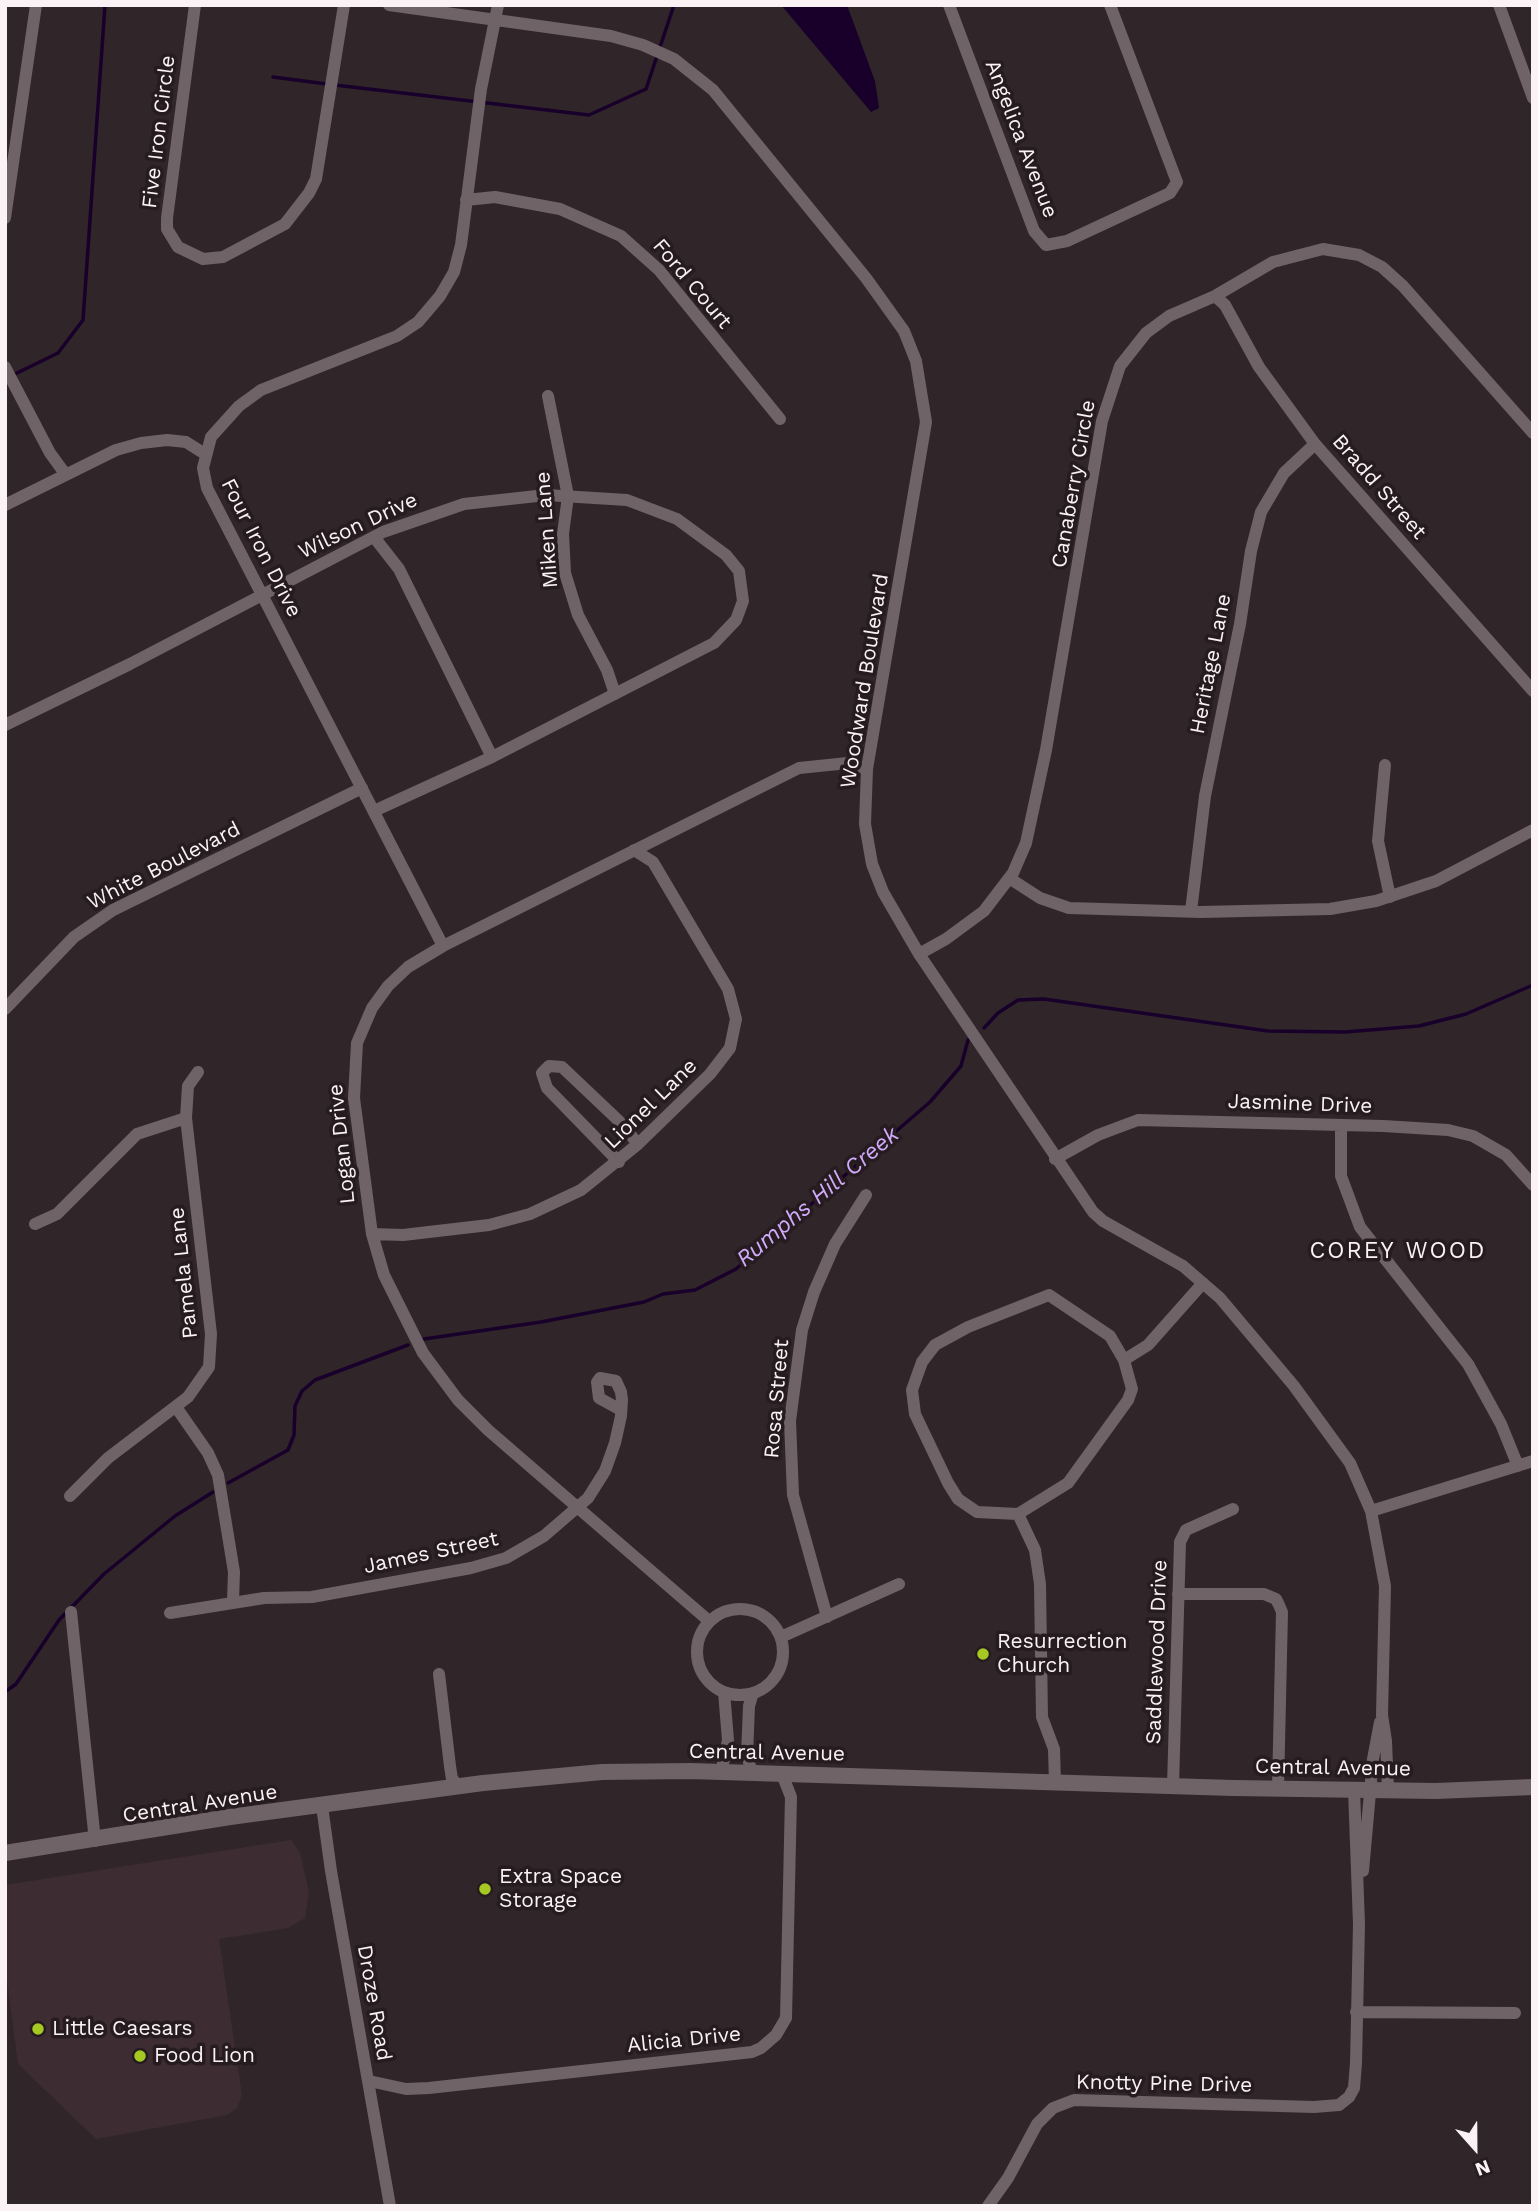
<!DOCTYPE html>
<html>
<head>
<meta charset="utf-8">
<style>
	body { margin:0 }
	#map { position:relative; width:1538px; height:2211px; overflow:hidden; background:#302629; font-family:"Work Sans",sans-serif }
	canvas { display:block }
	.frame { position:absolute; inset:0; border:7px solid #faf2f5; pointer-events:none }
	.north { position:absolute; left:1440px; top:2113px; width:70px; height:70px; -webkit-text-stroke:5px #261c20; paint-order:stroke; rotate:159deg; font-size:19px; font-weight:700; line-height:28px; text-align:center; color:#faf2f5 }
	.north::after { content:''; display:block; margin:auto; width:24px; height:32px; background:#faf2f5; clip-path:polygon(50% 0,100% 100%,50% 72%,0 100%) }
</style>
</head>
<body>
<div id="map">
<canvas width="1538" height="2211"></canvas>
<div class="frame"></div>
<div class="north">N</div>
</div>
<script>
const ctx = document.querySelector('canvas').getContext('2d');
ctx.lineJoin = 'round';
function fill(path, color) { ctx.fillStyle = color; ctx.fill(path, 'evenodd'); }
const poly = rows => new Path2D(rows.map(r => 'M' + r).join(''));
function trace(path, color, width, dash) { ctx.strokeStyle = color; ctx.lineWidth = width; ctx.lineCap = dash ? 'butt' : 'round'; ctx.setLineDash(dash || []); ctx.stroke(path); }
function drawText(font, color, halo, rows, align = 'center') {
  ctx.font = font + ' "Work Sans",sans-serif'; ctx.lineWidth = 7; ctx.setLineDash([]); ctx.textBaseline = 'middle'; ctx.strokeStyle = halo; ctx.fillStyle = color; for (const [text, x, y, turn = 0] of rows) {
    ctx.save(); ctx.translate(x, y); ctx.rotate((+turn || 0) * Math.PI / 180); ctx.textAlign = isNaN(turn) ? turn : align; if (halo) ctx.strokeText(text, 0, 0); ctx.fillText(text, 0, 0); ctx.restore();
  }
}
fill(poly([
	[291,1840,300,1853,309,1892,305,1918,288,1928,219,1939,242,2095,237,2108,227,2115,96,2139,18,2064,5,1964,5,1885]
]), '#3d2c32');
fill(poly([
	[781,5,847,5,875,81,879,108,871,112]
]), '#18002b');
trace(poly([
	[273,77,327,84],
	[335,85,589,115,646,89,674,5],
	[13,375,58,353,83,320,105,5],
	[984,1028,998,1013,1018,1000,1044,999,1268,1031,1345,1032,1419,1026,1466,1014,1533,985],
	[424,1339,541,1322,644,1302,663,1294,695,1290,736,1269,930,1102,961,1066,968,1040],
	[228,1483,288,1450,294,1435,295,1406,302,1391,315,1380,408,1345],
	[5,1692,16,1684,59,1620,104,1574,175,1516,213,1492]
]), '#18002b', 3.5);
trace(poly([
	[195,5,167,218,167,229,178,247,203,259,223,257,285,224,309,193,316,179,344,5],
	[389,5,611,36,643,45,674,59,713,90,866,278,904,331,916,361,926,422,867,769,865,824,872,864,883,892,919,954,1093,1212,1103,1221,1183,1266,1220,1298,1294,1386,1350,1463,1371,1511,1385,1586,1382,1715,1386,1741,1388,1790],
	[949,5,1034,231,1046,245,1067,241,1170,193,1177,182,1110,5],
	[1499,5,1533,98],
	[466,200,495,197,560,209,621,236,659,270,780,419],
	[5,218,36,5],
	[1215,296,1225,305,1259,367,1315,444,1533,691],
	[5,367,50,453,66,475],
	[548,396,568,496,563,534,565,573,578,615,607,670,615,694],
	[5,505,116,450,141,443,167,440,186,442,205,454],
	[374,537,399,569,492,757],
	[5,725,130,664,383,532,464,504,546,495,627,500,677,519,726,555,739,571,743,601,736,620,714,643,492,757,374,811],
	[1385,765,1378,841,1390,897],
	[1009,878,1040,898,1069,908,1201,912,1330,909,1376,901,1436,881,1533,830],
	[1191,911,1205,796,1240,624,1251,551,1261,512,1284,473,1315,444],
	[443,946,207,488,203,468,211,437,239,406,261,390,397,336,418,322,440,296,454,272,461,245,481,89,498,5],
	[919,954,946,939,984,911,1013,873,1026,843,1046,750,1102,421,1120,366,1146,333,1169,316,1215,296,1273,262,1323,249,1359,255,1382,267,1403,286,1533,433],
	[5,1009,74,937,113,910,362,788],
	[1341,1125,1341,1176,1360,1227,1468,1364,1501,1424,1518,1466],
	[1055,1159,1098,1135,1138,1120,1383,1126,1448,1130,1473,1136,1506,1155,1533,1185],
	[619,1162,547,1088,542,1073,549,1066,562,1067,619,1121,638,1144],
	[35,1224,57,1214,137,1134,186,1118],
	[372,1234,403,1235,489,1225,530,1214,581,1190,638,1144,710,1074,730,1048,736,1019,728,989,653,862,634,850],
	[1124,1360,1148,1345,1203,1283],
	[176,1407,208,1453,218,1475,234,1572,233,1601],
	[70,1496,108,1458,188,1397,209,1367,211,1334,186,1118,188,1086,198,1072],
	[1371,1511,1533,1461],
	[1018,1514,1068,1483,1128,1400,1132,1389,1124,1360,1110,1336,1049,1295,968,1327,935,1345,922,1362,912,1390,915,1414,948,1483,958,1499,977,1512,1018,1514,1035,1550,1040,1584,1042,1717,1054,1749,1055,1783],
	[1178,1594,1264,1594,1276,1599,1279,1605,1282,1612,1278,1788],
	'697 1652a43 43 0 1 1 86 0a43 43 0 1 1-86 0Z',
	[71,1612,95,1841],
	[170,1613,264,1598,312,1597,471,1568,506,1558,544,1536,588,1498,605,1471,615,1443,621,1416,622,1400,621,1392,616,1381,600,1378,597,1382,599,1398,621,1410],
	[827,1617,793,1495,790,1421,802,1330,814,1292,835,1244,866,1195],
	[709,1621,488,1430,458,1400,423,1353,384,1275,372,1234,354,1098,357,1043,372,1008,388,986,408,967,443,946,799,768,848,763,867,769],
	[781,1637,899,1584],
	[439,1674,450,1766,452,1779,460,1787],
	[721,1773,728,1740,724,1692],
	[752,1773,747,1755,749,1706,753,1693],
	[1173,1786,1180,1542,1186,1530,1233,1509],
	[322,1806,331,1871,390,2206],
	[1363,1871,1373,1759,1380,1722],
	[1356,2012,1515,2013],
	[369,2081,406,2089,429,2088,752,2052,761,2048,776,2035,786,2018,791,1797,782,1774],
	[988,2206,1008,2178,1037,2124,1053,2108,1074,2100,1314,2107,1339,2105,1349,2097,1354,2088,1356,2063,1359,1924,1354,1790]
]), '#706367', 12);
trace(poly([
	[5,1853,230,1817,483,1783,602,1772,690,1771,1233,1788,1436,1791,1533,1787]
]), '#706367', 16);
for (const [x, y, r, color] of [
	[983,1654,7,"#a5c823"],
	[485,1889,7,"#a5c823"],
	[38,2029,7,"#a5c823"],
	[140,2056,7,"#a5c823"]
]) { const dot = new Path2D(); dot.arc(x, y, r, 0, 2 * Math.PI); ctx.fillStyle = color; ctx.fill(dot); trace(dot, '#261c20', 2.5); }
drawText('21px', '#faf2f5', '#261c20', [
	["Five Iron Circle",159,132,-83],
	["Angelica Avenue",1021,139,69],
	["Ford Court",692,284,50],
	["Canaberry Circle",1074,484,-80],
	["Bradd Street",1379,487,49],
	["Wilson Drive",358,526,-25],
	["Miken Lane",547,530,-94],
	["Four Iron Drive",261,548,63],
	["Heritage Lane",1211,664,-79],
	["Woodward Boulevard",865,681,-81],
	["White Boulevard",164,866,-27],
	["Lionel Lane",651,1104,-44],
	["Jasmine Drive",1300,1104,2],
	["Logan Drive",342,1144,-96],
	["Pamela Lane",184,1273,-96],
	["Rosa Street",777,1399,-85],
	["James Street",431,1553,-12],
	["Saddlewood Drive",1157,1652,-88],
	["Central Avenue",767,1753,1],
	["Central Avenue",1333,1768,1],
	["Central Avenue",200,1804,-9],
	["Droze Road",374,2003,80],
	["Alicia Drive",684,2040,-6],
	["Knotty Pine Drive",1164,2084,1]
]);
drawText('21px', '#faf2f5', '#261c20', [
	["Resurrection",997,1642],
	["Church",997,1666],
	["Extra Space",499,1877],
	["Storage",499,1901],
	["Little Caesars",52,2029],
	["Food Lion",154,2056]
], 'left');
drawText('italic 23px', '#d1abfb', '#261c20', [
	["Rumphs Hill Creek",818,1197,-40]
]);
ctx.letterSpacing = '2px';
drawText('23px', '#faf2f5', '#261c20', [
	["COREY WOOD",1398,1251]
]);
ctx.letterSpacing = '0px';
</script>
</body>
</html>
